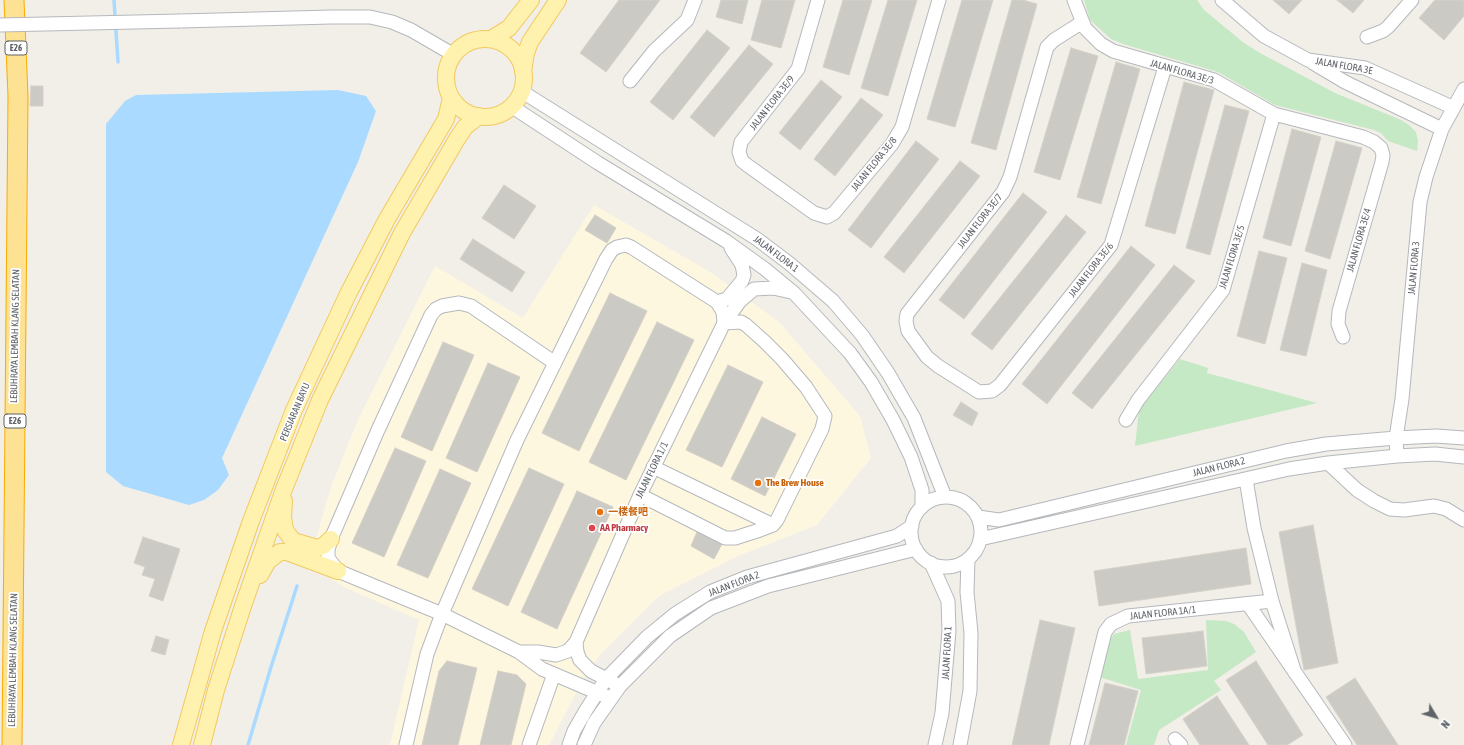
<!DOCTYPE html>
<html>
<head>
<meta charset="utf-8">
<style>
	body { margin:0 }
	#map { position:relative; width:1464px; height:745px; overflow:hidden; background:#f1efe8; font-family:"Asap Condensed",sans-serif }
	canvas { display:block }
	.north { position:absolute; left:1416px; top:697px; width:40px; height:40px; -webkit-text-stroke:3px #fff; paint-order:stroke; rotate:128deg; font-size:11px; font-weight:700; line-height:16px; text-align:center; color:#5f6368 }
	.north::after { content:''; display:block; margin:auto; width:14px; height:18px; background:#5f6368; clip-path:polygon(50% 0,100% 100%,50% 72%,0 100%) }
</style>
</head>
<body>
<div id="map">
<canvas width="1464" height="745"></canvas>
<div class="north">N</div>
</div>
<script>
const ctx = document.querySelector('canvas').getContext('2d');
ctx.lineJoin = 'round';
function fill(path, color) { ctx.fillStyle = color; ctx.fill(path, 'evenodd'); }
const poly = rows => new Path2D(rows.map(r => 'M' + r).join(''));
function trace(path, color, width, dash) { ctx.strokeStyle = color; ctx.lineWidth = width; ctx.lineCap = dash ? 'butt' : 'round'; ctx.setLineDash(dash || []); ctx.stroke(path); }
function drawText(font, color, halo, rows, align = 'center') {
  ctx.font = font + ' "Asap Condensed","Noto Sans SC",sans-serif'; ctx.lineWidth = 3.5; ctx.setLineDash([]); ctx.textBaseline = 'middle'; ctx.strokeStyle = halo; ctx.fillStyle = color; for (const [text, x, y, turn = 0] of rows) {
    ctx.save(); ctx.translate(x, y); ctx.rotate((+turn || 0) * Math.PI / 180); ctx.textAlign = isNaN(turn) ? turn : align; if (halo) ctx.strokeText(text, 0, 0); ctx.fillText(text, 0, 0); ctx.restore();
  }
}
fill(poly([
	[594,205,712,273,779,322,860,416,871,458,817,525,738,556,659,596,600,655,583,680,549,745,390,745,419,620,344,587,309,564,330,490,357,422,435,266,523,318]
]), '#fef7e0');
fill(poly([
	[1084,0,1197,0,1204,10,1221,24,1244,43,1260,53,1335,93,1399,119,1409,125,1416,132,1418,141,1417,151,1388,141,1381,133,1374,130,1275,105,1218,72,1123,44,1111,39,1090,20],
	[1180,359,1208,368,1207,373,1317,403,1135,446,1139,410],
	[1206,620,1226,621,1234,624,1244,632,1256,652,1214,681,1221,690,1159,730,1154,745,1126,745,1141,690,1096,676,1102,650,1114,634,1130,630,1138,679,1208,670]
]), '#c5e8c5');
fill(poly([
	[338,90,366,96,376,111,358,162,222,458,229,475,218,490,204,500,189,505,123,486,106,472,106,124,125,101,136,95]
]), '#aadaff');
trace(poly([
	[114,0,118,62],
	[248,745,271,667,297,586]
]), '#aadaff', 3.5);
const building = poly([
	[619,0,660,0,606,72,580,53,619,0],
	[721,0,748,0,742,24,716,17,721,0],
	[762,0,795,0,781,48,751,40,762,0],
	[843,0,872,0,849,75,823,67,843,0],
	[888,0,917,0,888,96,861,88,888,0],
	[962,0,993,0,955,127,927,119,962,0],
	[1012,0,1023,0,1037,4,996,150,971,143,1012,0],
	[1273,0,1302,0,1289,14,1273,0],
	[1337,0,1364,0,1353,13,1337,0],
	[1435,0,1464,0,1464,16,1444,40,1419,18,1435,0],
	[707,30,730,48,673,120,650,102,707,30],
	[749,45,773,64,714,137,690,117,749,45],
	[1071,48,1098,56,1060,180,1034,172,1071,48],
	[1116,62,1140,69,1101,204,1077,197,1116,62],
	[821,80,842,97,800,150,779,133,821,80],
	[1184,82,1214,90,1175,234,1145,226,1184,82],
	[31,86,43,86,43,106,30,106,31,86],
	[861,98,883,115,835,176,814,159,861,98],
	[1225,105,1249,111,1210,255,1186,248,1225,105],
	[1292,129,1321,137,1291,246,1263,238,1292,129],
	[916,141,939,159,871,248,848,230,916,141],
	[1336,141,1362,148,1330,259,1305,251,1336,141],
	[960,161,980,176,904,273,884,257,960,161],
	[504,185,536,206,514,239,482,218,504,185],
	[1023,193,1047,212,964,319,939,300,1023,193],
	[595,215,616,228,607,243,585,230,595,215],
	[1066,215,1086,232,992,350,971,334,1066,215],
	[473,239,525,272,512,292,460,259,473,239],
	[1131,246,1155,265,1047,404,1022,384,1131,246],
	[1259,251,1287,258,1265,344,1237,336,1259,251],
	[1302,263,1327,270,1306,356,1280,350,1302,263],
	[1174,265,1195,281,1092,409,1072,393,1174,265],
	[610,293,647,311,579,451,542,433,610,293],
	[657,322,694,340,626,480,589,462,657,322],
	[443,342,474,355,432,451,401,437,443,342],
	[488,363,520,377,477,472,446,458,488,363],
	[728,365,763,382,722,467,686,450,728,365],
	[961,402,978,413,972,426,953,415,961,402],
	[762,417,796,434,765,496,731,479,762,417],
	[395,448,426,461,384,557,352,543,395,448],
	[529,468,564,484,508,606,472,589,529,468],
	[440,469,471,483,428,578,397,565,440,469],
	[577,491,613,507,557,629,521,612,577,491],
	[1313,525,1338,663,1304,670,1279,532,1313,525],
	[697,532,722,544,714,559,691,546,697,532],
	[143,537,180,549,163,601,149,596,155,579,142,575,145,567,134,563,143,537],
	[1246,548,1251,584,1099,606,1094,571,1246,548],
	[1040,620,1075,628,1049,745,1012,745,1040,620],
	[1203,631,1207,666,1146,674,1142,638,1203,631],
	[156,636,169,640,165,655,151,651,156,636],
	[447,661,477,668,458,745,422,745,439,671,447,661],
	[1256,661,1303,735,1287,745,1268,745,1226,680,1256,661],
	[498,671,517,675,526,684,511,745,480,745,498,671],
	[1355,678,1398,745,1357,745,1326,697,1355,678],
	[1105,683,1138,691,1124,745,1089,745,1105,683],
	[1217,696,1249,745,1200,745,1183,719,1217,696]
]);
fill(building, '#cccac5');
trace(building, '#d6d1c6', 1);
const minor = poly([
	[818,0,798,69,741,142,739,152,742,161,747,165,814,213,827,217,834,213,892,144,902,127,939,0],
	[1074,0,1085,28,1101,44,1113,51,1214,80,1274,114,1363,137,1374,142,1381,148,1383,155,1382,162,1339,311,1338,324,1343,337],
	[1222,0,1264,36,1308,60,1365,68,1452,107],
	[180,21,331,17,370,17,392,22,411,30,454,55],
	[1081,23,1054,40,1047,47,1010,177,1003,192,907,314,906,321,908,331,927,357,938,366,979,392,992,391,1000,385,1111,245,1165,67],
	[1367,37,1383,31,1388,27,1412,0],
	[1313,63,1345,82,1442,129],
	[630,81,654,51,687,20,695,0],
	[521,91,757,239,790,264,833,301,862,335,888,373,914,418,945,497],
	[511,106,598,163,726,241,765,269,794,293,850,353,871,382,893,420,911,457,922,490,922,507],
	[717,302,727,299,742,281,744,275,742,265,731,248],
	[555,363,471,306,459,303,442,306,436,309,431,315,378,430,331,539,328,550,328,558,338,571,442,614,519,652,542,669,610,698],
	[1126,420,1138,400,1223,290,1274,114],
	[1397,456,1396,438,1402,399,1420,202,1426,177,1442,129,1464,89],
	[1328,463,1357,490,1374,501,1390,509,1404,510,1434,506,1446,509,1464,520],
	[653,467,773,525],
	[1246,479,1254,528,1272,601,1295,673],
	[640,495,725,538,735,538,760,530,773,525,777,520,822,429,825,416,806,387,782,359,764,341,746,325,741,322,724,323],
	'911 532a35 35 0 1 1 70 0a35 35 0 1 1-70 0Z',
	[978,517,999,520,1286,451,1326,444,1396,438,1436,436,1464,438],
	[980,539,1289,469,1328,463,1397,456,1435,454,1464,457],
	[931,563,948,601,949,631,942,713,935,745],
	[1248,604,1345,745],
	[576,642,577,652,580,660,591,671,614,683],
	[519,652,538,652,556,655,568,651,576,642,640,495,724,323,740,301,754,289,773,288,791,292],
	[1175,739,1181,745],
	[406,745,427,654,442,614,517,440,606,259,612,250,617,247,626,245,631,247,717,302,723,312,724,323],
	[529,745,554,674],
	[569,745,574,731,586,710,606,679,647,637,675,614,710,592,747,577,897,536,912,526],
	[584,745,594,723,620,686,670,636,711,608,768,586,916,549],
	[960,745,970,691,971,633,967,592,968,559],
	[1077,745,1105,632,1111,624,1128,616,1272,601]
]);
const major = poly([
	[491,39,509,28,531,0],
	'446 78a39 39 0 1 1 78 0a39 39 0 1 1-78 0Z',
	[523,72,526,53,530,42,558,0],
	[284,501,283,517,285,530,293,541,317,548,323,546,331,539],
	[260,575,268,561,280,552,287,552,338,571],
	[181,745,213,631,251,521,294,410,348,294,387,219,446,119,451,98],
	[202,745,216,690,243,606,284,489,320,400,402,233,457,139,465,127,479,116]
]);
const highway = poly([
	[12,745,18,96,14,0]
]);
trace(minor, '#b5b8bc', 15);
trace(major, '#f2c960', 18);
trace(highway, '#f9ab00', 21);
trace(minor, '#fff', 13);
trace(major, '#fff2af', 16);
trace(highway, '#fde293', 19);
const minorBridge = poly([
	[0,25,180,21]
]);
trace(minorBridge, '#b5b8bc', 15, []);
trace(minorBridge, '#fff', 13);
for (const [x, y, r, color] of [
	[758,483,4,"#e8710a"],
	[600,512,4,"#e8710a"],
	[592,528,4,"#e0444e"]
]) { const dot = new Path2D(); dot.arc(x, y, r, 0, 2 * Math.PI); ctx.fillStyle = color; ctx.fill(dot); trace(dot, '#fff', 1.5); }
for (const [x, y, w] of [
	[16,48,22],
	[15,421,22]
]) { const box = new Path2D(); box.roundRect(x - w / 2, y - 7, w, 14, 3); ctx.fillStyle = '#fff'; ctx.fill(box); trace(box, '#5f6368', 1); }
drawText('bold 9px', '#5f6368', null, [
	["E26",16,48],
	["E26",15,421]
]);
drawText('10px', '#5f6368', '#fff', [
	["JALAN FLORA 3E",1344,66,10],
	["JALAN FLORA 3E/3",1182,72,16],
	["JALAN FLORA 3E/9",772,103,-52],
	["JALAN FLORA 3E/8",874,164,-51],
	["JALAN FLORA 3E/7",980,221,-52],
	["JALAN FLORA 3E/4",1359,240,-74],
	["JALAN FLORA 1",776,254,37],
	["JALAN FLORA 3E/5",1232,257,-73],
	["JALAN FLORA 3",1414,268,-85],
	["JALAN FLORA 3E/6",1091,270,-52],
	["LEBUHRAYA LEMBAH KLANG SELATAN",15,336,-89],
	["PERSIARAN BAYU",295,412,-67],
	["JALAN FLORA 2",1219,467,-14],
	["JALAN FLORA 1/1",652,470,-64],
	["JALAN FLORA 2",734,584,-21],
	["JALAN FLORA 1A/1",1163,613,-6],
	["JALAN FLORA 1",947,653,-87],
	["LEBUHRAYA LEMBAH KLANG SELATAN",13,660,-89]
]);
drawText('bold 10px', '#c56008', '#fff', [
	["The Brew House",766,483],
	["一楼餐吧",608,512]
], 'left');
drawText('bold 10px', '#be3a42', '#fff', [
	["AA Pharmacy",600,528]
], 'left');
</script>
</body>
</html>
